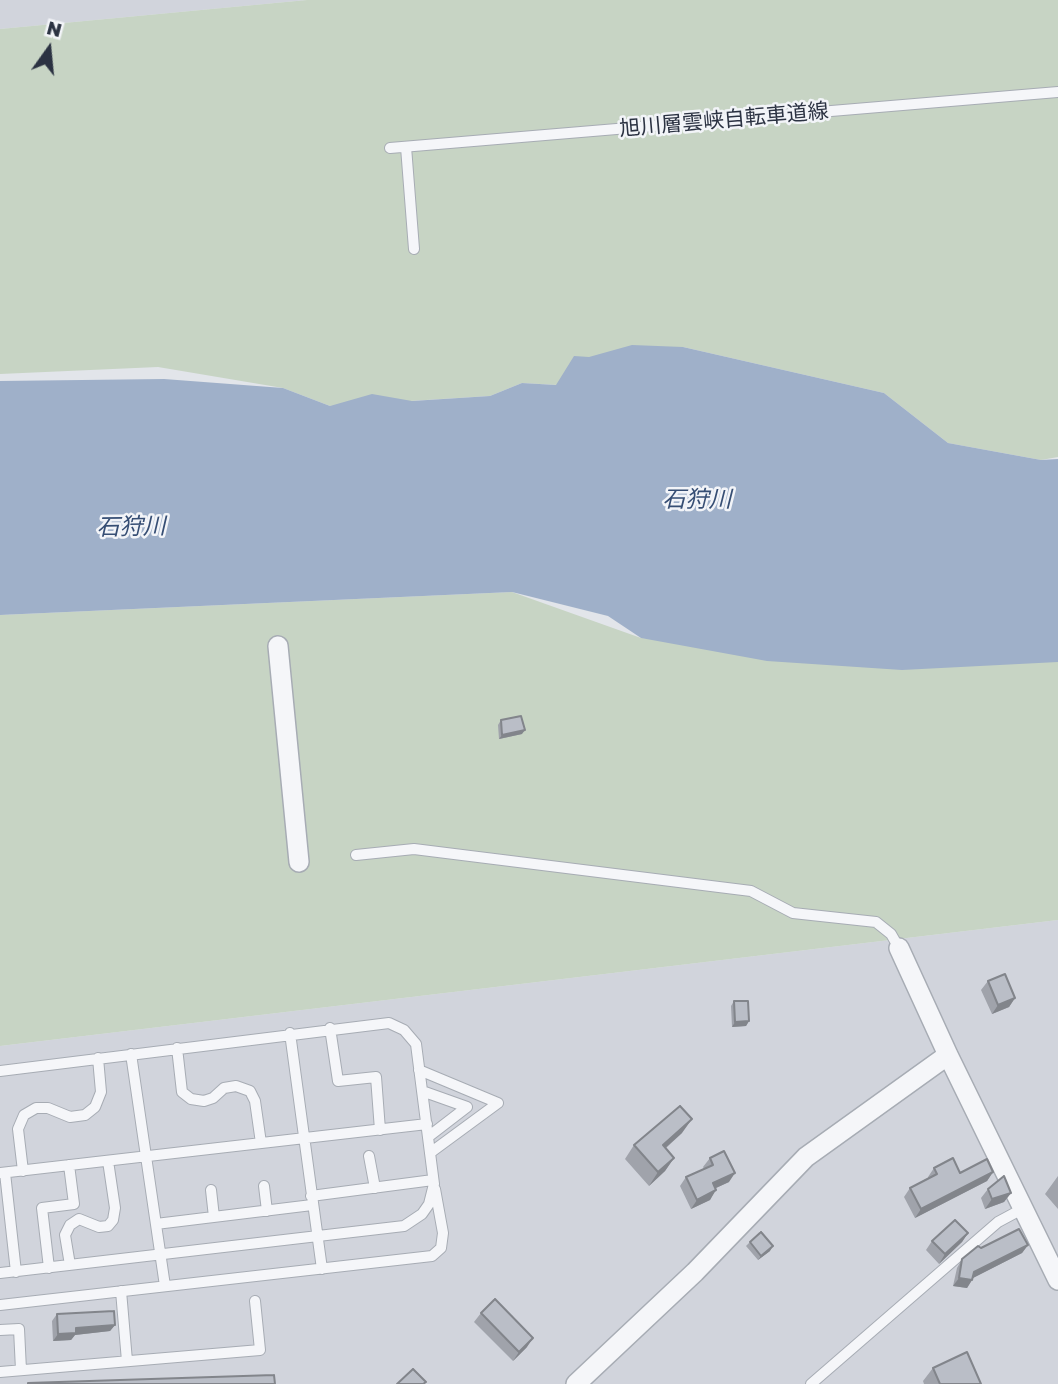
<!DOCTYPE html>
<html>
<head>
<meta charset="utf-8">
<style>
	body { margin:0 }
	#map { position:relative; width:1058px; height:1384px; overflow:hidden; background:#e2e5ea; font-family:"Golos Text",sans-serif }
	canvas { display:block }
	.north { position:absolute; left:14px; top:14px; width:70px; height:70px; -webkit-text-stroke:5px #f2f4f8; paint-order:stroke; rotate:15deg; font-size:19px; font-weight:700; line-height:28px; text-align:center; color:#2b3242 }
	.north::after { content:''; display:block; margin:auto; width:24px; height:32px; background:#2b3242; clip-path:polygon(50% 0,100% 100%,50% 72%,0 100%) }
</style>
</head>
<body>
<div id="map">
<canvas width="1058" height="1384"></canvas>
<div class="north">N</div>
</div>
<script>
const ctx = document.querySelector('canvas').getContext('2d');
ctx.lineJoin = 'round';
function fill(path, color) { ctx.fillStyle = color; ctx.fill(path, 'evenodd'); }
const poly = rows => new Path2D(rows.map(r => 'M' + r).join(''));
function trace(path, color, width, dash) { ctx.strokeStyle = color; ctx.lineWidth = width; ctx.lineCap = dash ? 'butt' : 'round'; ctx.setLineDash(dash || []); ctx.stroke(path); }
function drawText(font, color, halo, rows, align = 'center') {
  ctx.font = font + ' "Golos Text","Noto Sans JP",sans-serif'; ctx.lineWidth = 5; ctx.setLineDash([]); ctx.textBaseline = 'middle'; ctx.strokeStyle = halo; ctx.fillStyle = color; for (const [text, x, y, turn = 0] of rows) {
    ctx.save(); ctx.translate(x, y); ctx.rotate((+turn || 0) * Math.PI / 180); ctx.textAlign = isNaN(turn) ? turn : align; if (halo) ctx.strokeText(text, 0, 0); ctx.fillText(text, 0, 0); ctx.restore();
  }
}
fill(poly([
	[0,0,307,0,0,29],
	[1058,920,1058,1384,0,1384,0,1046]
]), '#d1d4dc');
fill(poly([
	[307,0,1058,0,1058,457,1041,460,948,443,884,393,683,347,557,385,522,383,490,396,330,406,283,388,158,367,0,374,0,29],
	[512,592,641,638,1058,656,1058,920,0,1046,0,615]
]), '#c7d4c4');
fill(poly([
	[632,345,683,347,884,393,948,443,1041,460,1058,459,1058,662,902,670,767,661,641,638,608,616,512,592,0,615,0,381,164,379,283,388,330,406,372,394,412,401,490,396,522,383,556,385,574,356,589,357]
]), '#9fb0c9');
const lane = poly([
	[406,147,414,249],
	[390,148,1058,92],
	[356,855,414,849,751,891,793,913,876,922,891,934,899,948],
	[330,1028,338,1081,376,1077,380,1130],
	[290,1033,322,1269],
	[177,1048,182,1092,191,1099,204,1101,213,1098,224,1088,236,1086,250,1091,255,1101,261,1143],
	[131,1054,165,1286],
	[419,1070,498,1103,430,1153],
	[0,1071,389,1023,404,1030,416,1044,434,1184,429,1204,422,1214,404,1226,0,1273],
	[422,1091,467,1107,428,1137],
	[369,1156,375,1188],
	[23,1171,18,1129,24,1115,36,1108,48,1108,70,1117,85,1115,95,1107,101,1092,98,1058],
	[0,1173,427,1124],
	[5,1173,16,1272],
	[264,1186,267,1211],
	[211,1190,214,1217],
	[311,1196,433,1180],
	[156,1224,312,1205],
	[70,1265,65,1235,70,1225,79,1219,99,1227,108,1226,113,1220,115,1208,108,1161],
	[49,1268,42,1208,74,1204,69,1165],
	[121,1291,127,1361],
	[0,1305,432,1256,441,1248,443,1233,435,1189],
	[0,1330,19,1329,21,1370],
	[0,1372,260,1350,255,1301],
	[811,1384,998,1222,1024,1208]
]);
const street = poly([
	[278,646,299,862],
	[899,948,948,1055,1058,1280],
	[576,1384,695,1272,806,1157,948,1055]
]);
trace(lane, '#a7acb4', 12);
trace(street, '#a7acb4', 22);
trace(lane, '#f5f6f9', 10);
trace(street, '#f5f6f9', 19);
fill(poly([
	[501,720,522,734,499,739,498,725],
	[988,981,1015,998,1009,1007,992,1014,981,990],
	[734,1001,749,1021,746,1026,732,1027,731,1006],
	[682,1133,666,1148,674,1158,665,1171,649,1186,625,1159,634,1145],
	[710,1158,729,1182,716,1188,710,1200,691,1209,680,1186,686,1177,704,1169,703,1167],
	[934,1168,960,1173,993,1172,987,1181,915,1218,904,1197,910,1188,928,1178,928,1177],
	[1058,1176,1058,1209,1045,1194],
	[988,1189,1011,1193,1004,1202,985,1209,981,1198],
	[968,1233,962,1242,939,1264,926,1250,932,1241],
	[750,1242,770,1251,758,1260,746,1246],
	[1028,1245,1022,1253,973,1278,972,1280,967,1288,953,1286,957,1268,962,1259],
	[481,1313,527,1347,513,1361,474,1322],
	[57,1314,115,1325,110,1331,75,1335,71,1340,53,1341,52,1321],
	[933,1368,981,1384,924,1384,923,1381]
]), '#a0a3ab');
fill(poly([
	[525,730,522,734,499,739,502,735],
	[1015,998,1009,1007,992,1014,998,1005],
	[749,1021,746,1026,732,1027,735,1022],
	[692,1119,682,1133,654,1158,663,1145],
	[674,1158,665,1171,649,1186,658,1172],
	[993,1172,987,1181,915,1218,921,1209],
	[735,1173,729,1182,707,1192,713,1183],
	[716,1190,710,1200,691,1209,697,1200],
	[1011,1193,1004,1202,985,1209,992,1199],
	[968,1233,962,1242,939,1264,945,1254],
	[1028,1245,1022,1253,969,1280,972,1280,967,1288,953,1286,959,1278,974,1272],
	[773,1246,770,1251,758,1260,761,1256],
	[115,1325,110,1331,75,1335,71,1340,53,1341,58,1334,76,1328],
	[533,1338,527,1347,513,1361,519,1352]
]), '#82858b');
const building = poly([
	[521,716,525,730,502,735,501,720,521,716],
	[1005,974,1015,998,998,1005,988,981,1005,974],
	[734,1001,748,1001,749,1021,735,1022,734,1001],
	[680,1106,692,1119,663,1145,674,1158,658,1172,634,1145,680,1106],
	[724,1151,735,1173,713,1183,716,1190,697,1200,686,1177,713,1165,710,1158,724,1151],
	[953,1158,960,1173,987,1159,993,1172,921,1209,910,1188,937,1174,934,1168,953,1158],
	[1004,1176,1011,1193,992,1199,988,1189,1004,1176],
	[955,1220,968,1233,945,1254,932,1241,955,1220],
	[1019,1229,1028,1245,974,1272,972,1280,959,1278,962,1259,978,1246,981,1248,1019,1229],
	[761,1232,773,1246,761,1256,750,1242,761,1232],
	[495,1299,533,1338,519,1352,481,1313,495,1299],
	[114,1311,115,1325,76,1328,76,1333,58,1334,57,1314,114,1311],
	[967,1352,981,1384,940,1384,933,1368,967,1352],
	[413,1369,426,1382,423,1384,397,1384,413,1369],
	[274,1375,275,1384,28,1384,28,1383,274,1375]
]);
fill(building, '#babec7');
trace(building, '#82858b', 2);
drawText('21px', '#2b3242', '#f2f4f8', [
	["旭川層雲峡自転車道線",724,120,-5]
]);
drawText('italic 23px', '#364e74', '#f2f4f8', [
	["石狩川",697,500],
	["石狩川",131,527,-1]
]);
</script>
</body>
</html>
